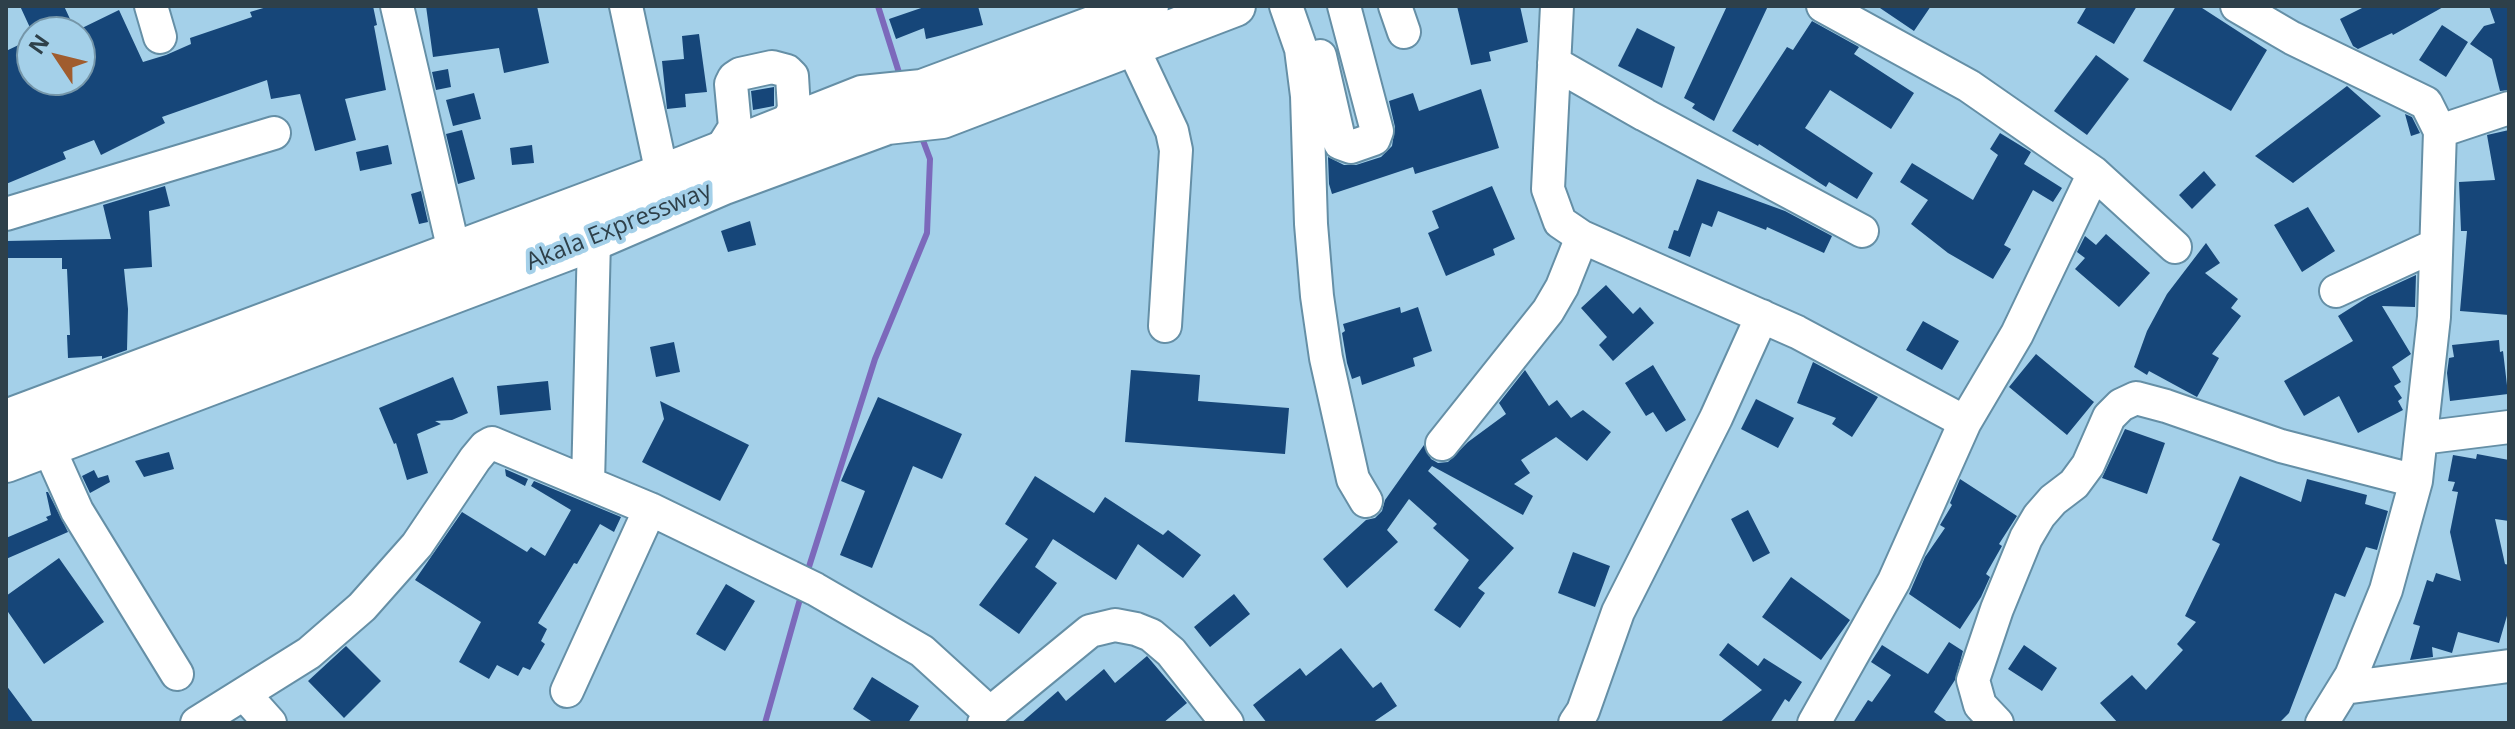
<!DOCTYPE html>
<html>
<head>
<meta charset="utf-8">
<style>
	body { margin:0 }
	#map { position:relative; width:2515px; height:729px; overflow:hidden; background:#a4d0e9; font-family:"Open Sans",sans-serif }
	canvas { display:block }
	.frame { position:absolute; inset:0; border:8px solid #2e404a; pointer-events:none }
	.north { position:absolute; left:16px; top:16px; width:80px; height:80px; box-sizing:border-box; background:#a4d0e9; border:2px solid #7596a9; border-radius:50%; rotate:305deg; font-size:22px; font-weight:700; line-height:32px; text-align:center; color:#2e404a }
	.north::after { content:''; display:block; margin:auto; width:28px; height:36px; background:#a05c2e; clip-path:polygon(50% 0,100% 100%,50% 72%,0 100%) }
</style>
</head>
<body>
<div id="map">
<canvas width="2515" height="729"></canvas>
<div class="frame"></div>
<div class="north">N</div>
</div>
<script>
const ctx = document.querySelector('canvas').getContext('2d');
ctx.lineJoin = 'round';
const poly = rows => new Path2D(rows.map(r => 'M' + r).join(''));
function trace(path, color, width, dash) { ctx.strokeStyle = color; ctx.lineWidth = width; ctx.lineCap = dash ? 'butt' : 'round'; ctx.setLineDash(dash || []); ctx.stroke(path); }
function fill(path, color) { ctx.fillStyle = color; ctx.fill(path, 'evenodd'); }
function drawText(font, color, halo, rows, align = 'center') {
  ctx.font = font + ' "Open Sans",sans-serif'; ctx.lineWidth = 8; ctx.setLineDash([]); ctx.textBaseline = 'middle'; ctx.strokeStyle = halo; ctx.fillStyle = color; for (const [text, x, y, turn = 0] of rows) {
    ctx.save(); ctx.translate(x, y); ctx.rotate((+turn || 0) * Math.PI / 180); ctx.textAlign = isNaN(turn) ? turn : align; if (halo) ctx.strokeText(text, 0, 0); ctx.fillText(text, 0, 0); ctx.restore();
  }
}
trace(poly([
	[878,6,901,79],
	[807,573,875,359,927,233,930,159,921,135],
	[765,723,802,592]
]), '#7c69bb', 6);
fill(poly([
	[20,6,64,6,76,32,32,32],
	[270,6,373,6,377,25,374,26,386,90,345,99,356,140,315,151,300,94,271,99,267,80,162,117,165,123,101,155,94,140,63,152,66,159,6,184,6,51,27,41,32,52,32,80,80,80,80,29,119,10,143,62,166,55,191,44,190,38,252,17,250,12],
	[426,6,537,6,549,63,504,73,499,48,433,57],
	[927,6,978,6,983,25,926,39,924,28,896,39,889,19],
	[1457,6,1520,6,1528,42,1489,52,1491,61,1471,65],
	[1727,6,1768,6,1714,121,1692,108,1695,104,1684,98],
	[1877,6,1931,6,1914,31],
	[2087,6,2137,6,2114,44,2077,23],
	[2176,6,2199,6,2267,50,2231,111,2143,61],
	[2366,6,2445,6,2393,35,2392,33,2358,49,2353,46,2340,19],
	[2489,6,2509,6,2509,90,2500,91,2492,59,2470,44,2484,26,2495,23],
	[1812,21,1859,47,1854,54,1914,93,1891,129,1830,90,1805,128,1873,173,1857,199,1829,182,1826,187,1759,144,1758,146,1732,131,1787,47,1793,50],
	[2442,25,2468,42,2446,77,2419,60],
	[1637,28,1675,47,1662,88,1618,66],
	[699,34,707,92,685,94,686,107,667,109,662,61,684,59,682,36],
	[2096,55,2129,79,2087,135,2054,111],
	[448,69,451,87,436,90,432,72],
	[2347,86,2381,116,2293,183,2255,156],
	[774,87,774,106,753,110,751,91],
	[1481,89,1499,148,1415,174,1413,167,1332,194,1329,184,1328,157,1344,165,1356,165,1381,157,1392,146,1395,127,1389,101,1413,93,1419,111],
	[474,93,481,119,453,126,446,100],
	[2405,114,2412,117,2420,133,2411,136],
	[462,130,475,179,458,184,446,134],
	[2509,130,2509,315,2460,311,2467,231,2461,231,2459,182,2495,180,2487,135],
	[2000,133,2031,152,2024,164,2062,188,2053,202,2033,190,2004,245,2011,249,1993,279,1948,253,1911,224,1928,200,1900,182,1912,163,1973,200,1998,155,1990,149],
	[388,145,392,164,360,171,356,152],
	[532,145,534,163,512,165,510,148],
	[2204,171,2216,185,2192,209,2179,195],
	[1697,179,1785,211,1832,236,1824,253,1767,227,1766,230,1718,211,1712,227,1702,223,1690,257,1668,248,1674,230,1678,231],
	[165,186,170,206,149,211,152,267,124,269,128,309,127,350,102,359,102,356,68,358,67,335,70,335,67,269,62,269,62,258,6,258,6,241,111,239,103,205],
	[1492,186,1515,239,1493,249,1495,255,1446,276,1428,233,1439,228,1432,211],
	[421,191,428,222,419,224,411,194],
	[2308,207,2335,251,2302,272,2274,225],
	[750,221,756,245,728,252,721,231],
	[2106,234,2150,273,2119,307,2075,269,2085,258,2077,252,2085,236,2096,245],
	[2206,243,2220,263,2205,273,2238,299,2231,308,2241,316,2212,354,2219,358,2197,397,2149,371,2147,375,2134,367,2147,331,2167,294],
	[2416,275,2415,307,2382,306,2411,354,2392,367,2401,382,2394,386,2402,398,2398,401,2403,410,2358,433,2339,396,2304,416,2284,381,2353,341,2338,316,2368,297],
	[1606,285,1633,314,1640,307,1654,323,1613,361,1599,345,1607,337,1581,308],
	[1400,307,1401,313,1418,307,1432,351,1413,358,1415,366,1362,385,1360,376,1352,379,1347,363,1342,333,1345,331,1343,324],
	[1923,321,1959,341,1942,370,1906,350],
	[2499,340,2500,352,2503,351,2508,394,2450,401,2447,373,2449,358,2454,357,2452,345],
	[674,342,680,372,656,377,650,347],
	[2036,354,2094,402,2067,435,2009,387],
	[1813,362,1878,397,1852,437,1832,424,1836,418,1797,403],
	[1653,365,1686,420,1666,432,1653,412,1646,416,1625,383],
	[1131,370,1200,375,1198,401,1289,408,1285,454,1125,442],
	[1525,370,1549,406,1557,400,1571,418,1583,410,1611,432,1587,461,1556,437,1521,460,1530,473,1514,484,1533,496,1523,515,1432,466,1428,471,1514,548,1478,588,1485,593,1460,628,1434,610,1469,560,1433,528,1437,524,1409,499,1387,530,1398,542,1347,588,1323,559,1366,520,1375,518,1382,511,1385,500,1424,445,1431,459,1438,463,1448,462,1468,442,1506,414,1499,403],
	[453,377,468,413,452,420,435,421,441,424,417,434,428,473,407,480,396,443,394,444,379,408],
	[548,381,551,410,500,415,497,386],
	[878,397,962,434,942,479,913,466,872,568,840,555,865,491,841,481],
	[1756,399,1794,418,1778,448,1741,429],
	[660,401,749,445,720,501,642,462,664,419],
	[2125,429,2165,443,2147,494,2102,478],
	[169,452,174,469,144,477,135,461],
	[2477,454,2509,460,2509,521,2495,519,2505,564,2509,565,2509,609,2499,643,2458,632,2452,653,2432,647,2433,657,2410,660,2420,626,2413,624,2427,580,2433,582,2436,573,2461,581,2450,532,2458,492,2452,491,2455,482,2448,481,2453,455,2476,459],
	[505,469,528,479,525,486,506,476],
	[94,470,98,478,108,475,110,482,90,493,82,476],
	[1035,476,1094,513,1105,497,1163,535,1168,530,1201,555,1183,578,1138,544,1116,580,1053,539,1035,567,1057,583,1019,634,979,605,1028,539,1005,524],
	[2240,476,2301,502,2307,479,2367,495,2365,504,2388,511,2377,550,2366,547,2345,597,2335,593,2289,713,2279,723,2118,723,2100,703,2132,675,2146,690,2183,650,2177,644,2196,622,2185,616,2220,544,2212,540],
	[1960,479,2017,516,1999,544,2002,546,1986,574,1990,577,1981,597,1960,629,1909,594,1925,557,1945,528,1940,525,1952,505,1950,503],
	[534,481,621,517,614,532,600,524,577,564,574,563,538,623,547,629,541,641,545,644,530,670,523,667,518,676,497,665,489,679,459,662,481,622,415,580,462,512,527,552,531,547,545,556,571,510,531,486],
	[46,492,48,492,68,532,6,559,6,538,48,520,46,517,51,515],
	[1748,510,1770,553,1753,562,1731,519],
	[1573,552,1610,566,1595,607,1558,593],
	[59,558,104,622,44,664,6,609,6,596],
	[1791,577,1850,620,1821,660,1762,617],
	[726,584,755,601,725,651,696,634],
	[1234,594,1250,614,1210,647,1194,627],
	[1949,642,1963,651,1955,680,1934,712,1949,723,1853,723,1868,700,1872,702,1891,675,1871,662,1882,645,1928,674],
	[1728,643,1758,666,1764,658,1802,682,1789,702,1785,699,1770,723,1719,723,1762,690,1719,655],
	[2024,645,2057,668,2042,691,2008,669],
	[346,646,381,681,344,718,308,681],
	[1341,648,1373,688,1381,682,1397,706,1372,723,1267,723,1253,705,1300,668,1306,676],
	[1147,656,1187,703,1163,723,1021,723,1058,691,1066,701,1104,669,1115,683],
	[872,677,919,706,908,723,874,723,853,709],
	[6,685,34,723,6,723]
]), '#164679');
const minor = poly([
	[151,6,160,37],
	[397,6,454,251],
	[626,6,662,174],
	[1286,6,1301,49,1307,96,1311,224,1317,296,1326,358,1353,479,1366,501],
	[1395,6,1404,32],
	[1557,6,1548,189,1560,222,1582,237,1797,332,1965,422,1894,581,1814,723],
	[1823,6,1969,86,2094,173,2175,247],
	[2237,6,2292,38,2426,103,2440,131],
	[1132,46,1172,131,1176,150,1165,326],
	[1320,56,1340,143,1351,147,1374,139,1377,131,1344,6],
	[1554,63,1645,115,1862,231],
	[720,151,735,127,731,84,734,78,740,74,772,67,787,71,792,76,794,109,786,126],
	[6,214,274,133],
	[2336,291,2436,245],
	[1965,422,2017,334,2094,173],
	[2421,438,2509,427],
	[1442,444,1548,311,1562,287,1582,237],
	[48,446,77,511,177,674],
	[588,483,594,240],
	[2344,688,2509,666],
	[567,691,650,509],
	[245,695,270,723],
	[197,723,309,653,362,607,417,545,475,459,485,447,492,443,650,509,815,589,922,651,990,713],
	[984,723,990,713,1090,631,1115,625,1136,629,1151,635,1171,652,1227,723],
	[1575,723,1583,711,1618,612,1716,418,1762,316],
	[1997,723,1980,705,1973,680,1997,609,2026,538,2039,516,2053,500,2074,484,2088,465,2109,417,2121,405,2136,398,2166,406,2281,446,2416,481],
	[2322,723,2351,676,2386,590,2416,481,2434,317,2440,131,2509,108]
]);
const major = poly([
	[6,420,685,166,862,96,922,90,1148,6],
	[6,462,594,240,724,184,887,124,942,118,1235,6]
]);
trace(minor, '#658fa6', 36);
trace(major, '#658fa6', 44);
trace(minor, '#fff', 32);
trace(major, '#fff', 40);
drawText('24px', '#2e404a', '#a4d0e9', [
	["Akala Expressway",619,227,-22]
]);
</script>
</body>
</html>
